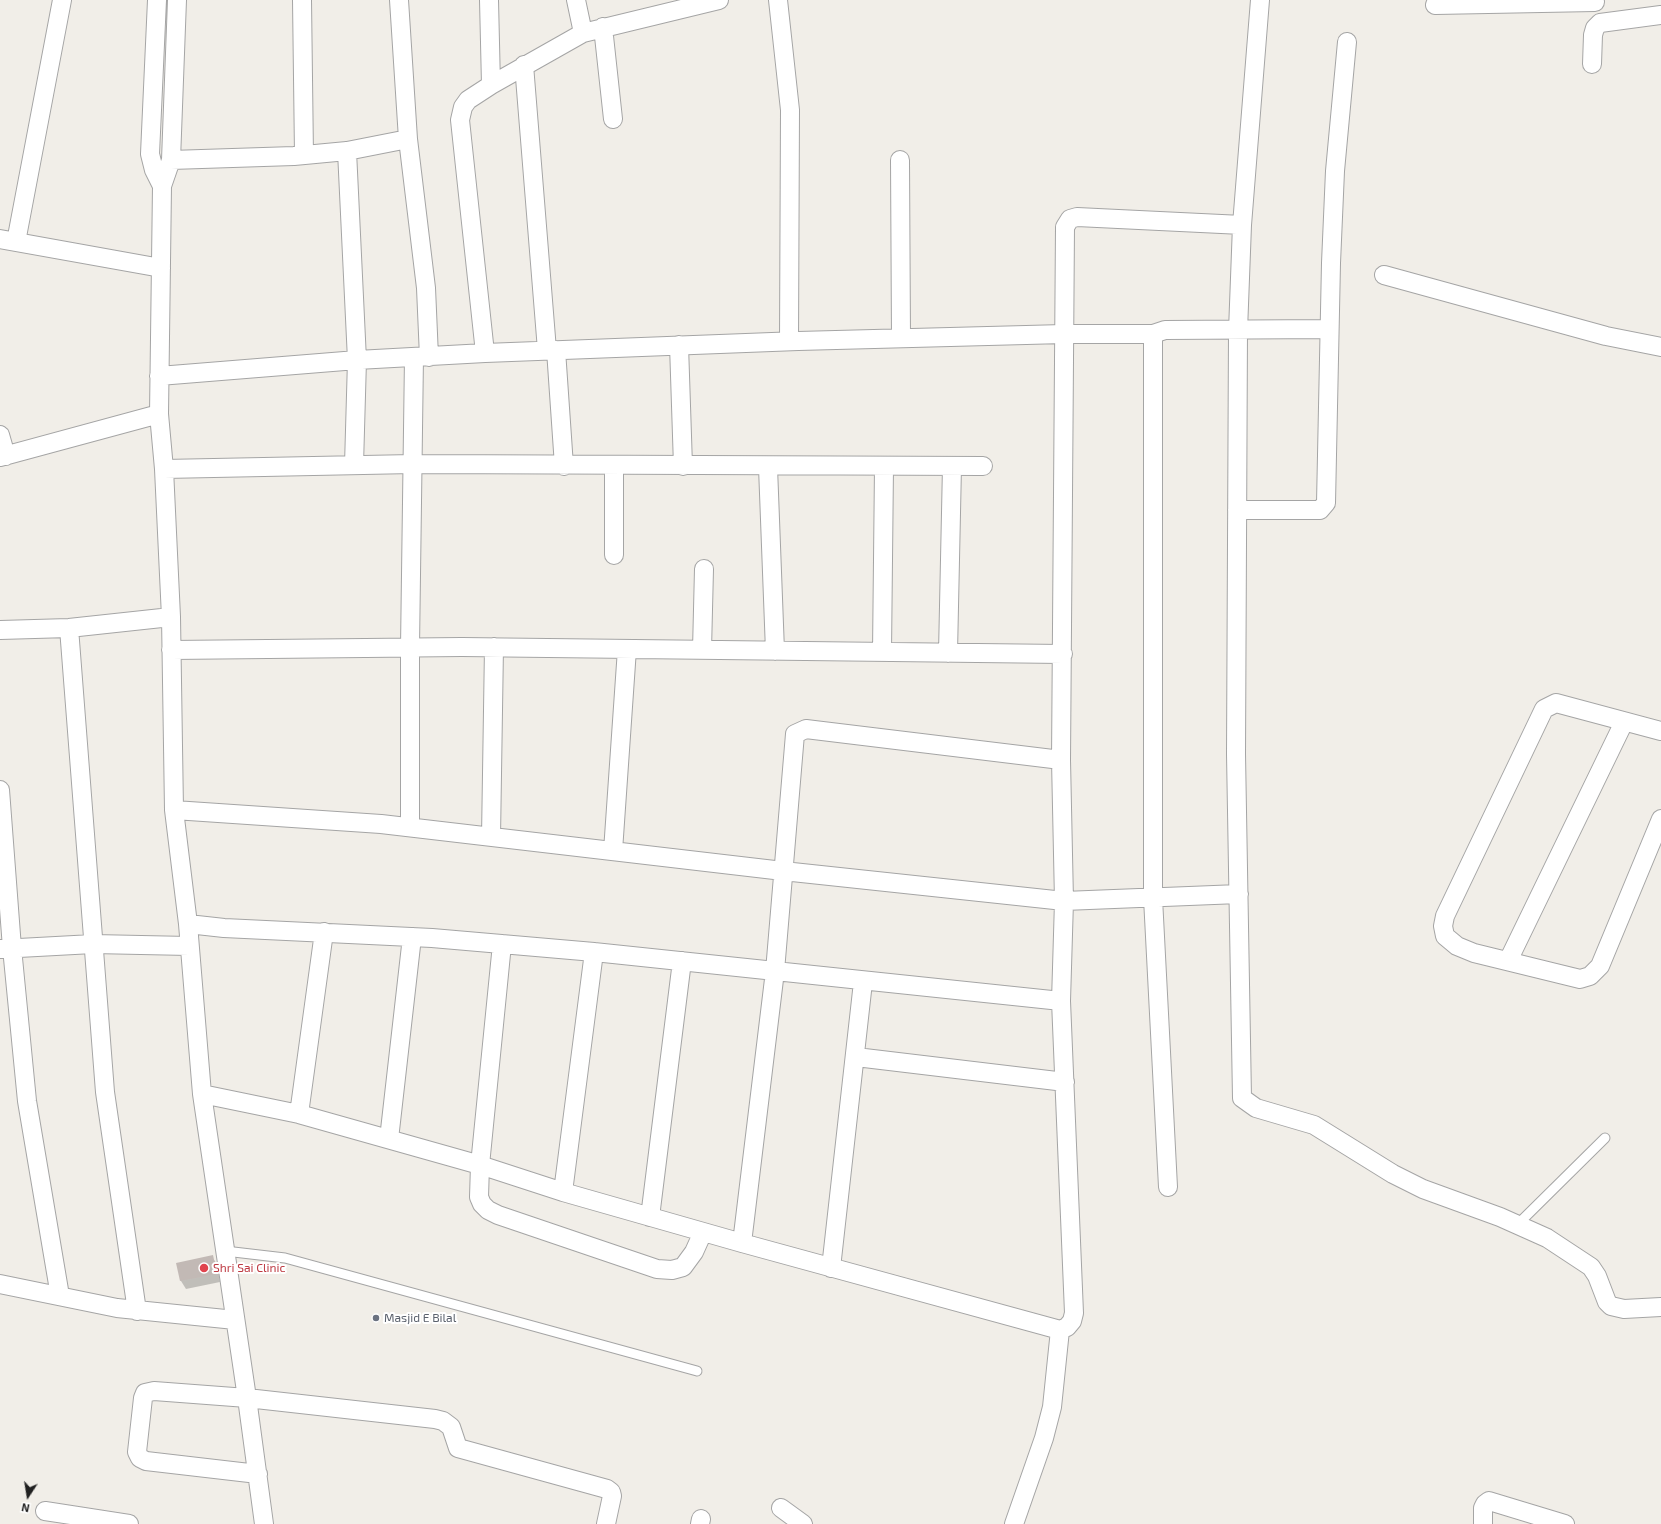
<!DOCTYPE html>
<html>
<head>
<meta charset="utf-8">
<style>
	body { margin:0 }
	#map { position:relative; width:1661px; height:1524px; overflow:hidden; background:#f1eee8; font-family:"Exo 2",sans-serif }
	canvas { display:block }
	.north { position:absolute; left:8px; top:1476px; width:40px; height:40px; -webkit-text-stroke:3px #fff; paint-order:stroke; rotate:192deg; font-size:11px; font-weight:700; line-height:16px; text-align:center; color:#212121 }
	.north::after { content:''; display:block; margin:auto; width:14px; height:18px; background:#212121; clip-path:polygon(50% 0,100% 100%,50% 72%,0 100%) }
</style>
</head>
<body>
<div id="map">
<canvas width="1661" height="1524"></canvas>
<div class="north">N</div>
</div>
<script>
const ctx = document.querySelector('canvas').getContext('2d');
ctx.lineJoin = 'round';
function fill(path, color) { ctx.fillStyle = color; ctx.fill(path, 'evenodd'); }
const poly = rows => new Path2D(rows.map(r => 'M' + r).join(''));
function trace(path, color, width, dash) { ctx.strokeStyle = color; ctx.lineWidth = width; ctx.lineCap = dash ? 'butt' : 'round'; ctx.setLineDash(dash || []); ctx.stroke(path); }
function drawText(font, color, halo, rows, align = 'center') {
  ctx.font = font + ' "Exo 2",sans-serif'; ctx.lineWidth = 4; ctx.setLineDash([]); ctx.textBaseline = 'middle'; ctx.strokeStyle = halo; ctx.fillStyle = color; for (const [text, x, y, turn = 0] of rows) {
    ctx.save(); ctx.translate(x, y); ctx.rotate((+turn || 0) * Math.PI / 180); ctx.textAlign = isNaN(turn) ? turn : align; if (halo) ctx.strokeText(text, 0, 0); ctx.fillText(text, 0, 0); ctx.restore();
  }
}
fill(poly([
	[212,1257,217,1264,220,1282,186,1289,181,1281,177,1264]
]), '#0003');
fill(poly([
	[213,1255,217,1274,180,1281,176,1263]
]), '#c2b9b5');
const service = poly([
	[1517,1225,1605,1138],
	[225,1251,285,1258,697,1371]
]);
const minor = poly([
	[157,0,150,154,154,170,162,186],
	[177,0,171,160,162,186,159,414,164,469,171,617,174,810,188,924,202,1094,247,1398,264,1524],
	[302,0,304,155],
	[399,0,408,139,426,288,429,357],
	[489,0,491,85],
	[576,0,583,33],
	[778,0,790,110,789,341],
	[1260,0,1242,225,1238,331,1236,754,1242,1098,1256,1108,1314,1125,1393,1174,1423,1189,1500,1217,1547,1238,1591,1267,1597,1276,1607,1302,1611,1306,1624,1309,1661,1307],
	[1437,0,1435,5,1595,2],
	[603,27,613,119],
	[1592,64,1593,35,1595,28,1600,23,1661,15],
	[524,65,547,350],
	[347,151,357,360,354,465],
	[171,160,294,156,347,151,408,139],
	[900,160,901,338],
	[0,239,161,268],
	[16,242,62,0],
	[1384,275,1606,336,1661,347],
	[1153,334,1153,898,1168,1187],
	[679,345,683,466],
	[556,350,564,466],
	[485,353,460,120,463,107,468,100,491,85,583,33,719,0],
	[159,376,357,360,485,353,798,341,1064,334,1153,334,1165,330,1329,329],
	[0,435,6,456],
	[0,457,159,414],
	[614,466,614,555],
	[768,467,775,651],
	[164,469,413,464,983,466],
	[1237,510,1320,510,1326,503,1331,263,1335,171,1347,42],
	[69,628,105,1092,137,1311],
	[0,630,69,628,171,617],
	[171,650,462,647,1063,654],
	[702,650,704,569],
	[882,652,884,467],
	[948,653,952,466],
	[1661,731,1556,703,1544,709,1445,916,1443,926,1445,936,1457,946,1474,953,1580,979,1590,976,1600,966,1661,819],
	[0,790,12,948,27,1101,60,1296],
	[174,810,381,824,783,871,1064,901,1239,894],
	[410,827,410,647,414,357],
	[491,837,494,647],
	[613,851,627,649],
	[188,924,224,928,432,938,594,952,1061,1001],
	[502,944,480,1165,479,1197,482,1204,488,1210,498,1215,657,1269,672,1270,683,1267,694,1252,703,1232],
	[0,949,93,944,189,946],
	[1508,961,1624,722],
	[856,1057,1065,1082],
	[202,1094,299,1114,480,1165,563,1192,742,1243,1060,1330,1067,1327,1072,1321,1074,1313,1061,1001,1064,901,1061,760,1065,227,1070,219,1077,217,1242,225],
	[299,1114,324,932],
	[389,1139,412,937],
	[563,1192,594,952],
	[650,1217,682,961],
	[742,1243,775,971,795,734,806,729,814,730,1061,760],
	[831,1268,863,982],
	[0,1284,117,1308,235,1320],
	[258,1474,146,1461,140,1458,137,1452,143,1398,145,1393,154,1391,247,1398,435,1419,443,1421,451,1427,458,1448,607,1489,611,1492,612,1496,606,1524],
	[781,1508,803,1524],
	[45,1511,129,1524],
	[700,1524,701,1519],
	[1014,1524,1044,1438,1052,1407,1060,1330],
	[1483,1524,1483,1508,1485,1504,1489,1501,1565,1524]
]);
trace(service, '#a5a5a5', 11);
trace(minor, '#a5a5a5', 20);
trace(service, '#fff', 9);
trace(minor, '#fff', 18);
for (const [x, y, r, color] of [
	[204,1268,5,"#e0444e"],
	[376,1318,4,"#6b7280"]
]) { const dot = new Path2D(); dot.arc(x, y, r, 0, 2 * Math.PI); ctx.fillStyle = color; ctx.fill(dot); trace(dot, '#fff', 1.5); }
drawText('12px', '#be3a42', '#fff', [
	["Shri Sai Clinic",213,1268]
], 'left');
drawText('12px', '#5b616d', '#fff', [
	["Masjid E Bilal",384,1318]
], 'left');
</script>
</body>
</html>
